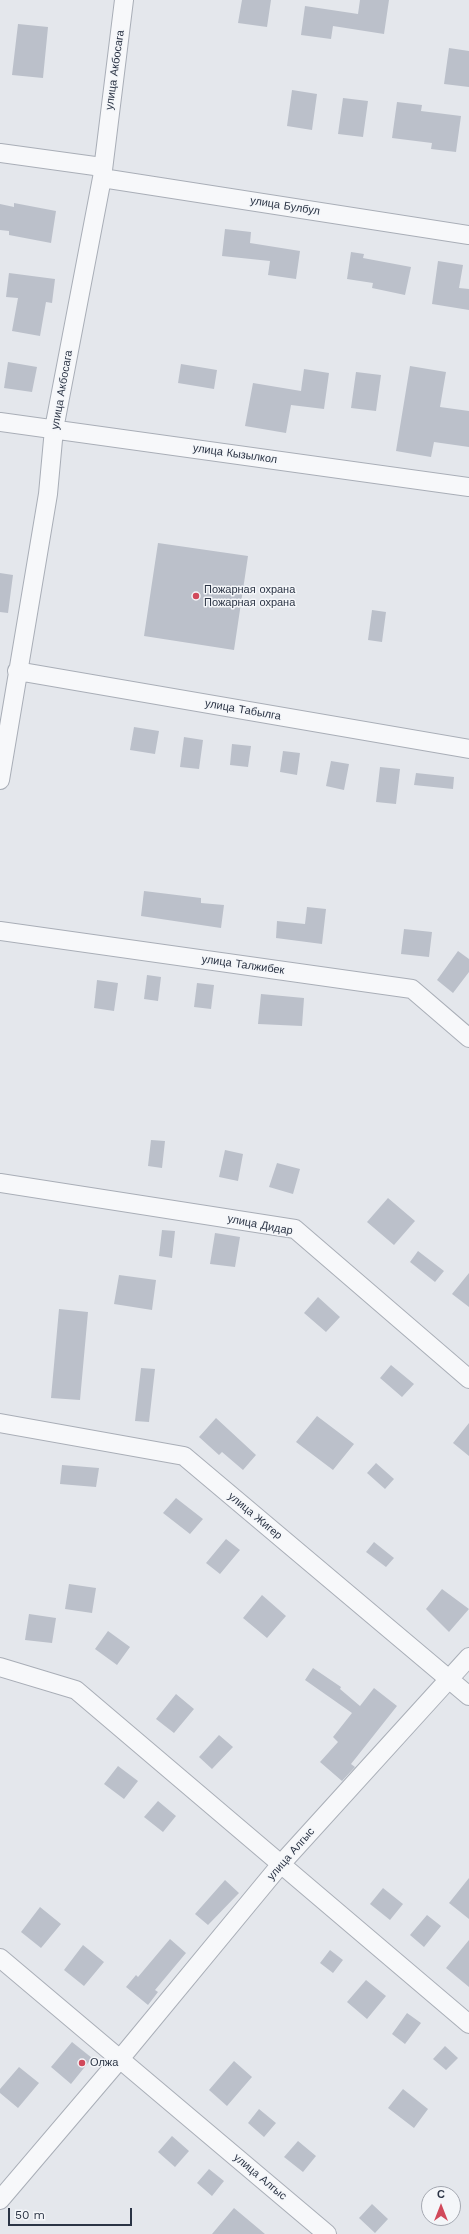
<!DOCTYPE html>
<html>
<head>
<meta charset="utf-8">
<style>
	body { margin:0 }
	#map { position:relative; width:469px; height:2234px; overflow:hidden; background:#e4e7ec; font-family:"Work Sans",sans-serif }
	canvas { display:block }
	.north { position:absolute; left:421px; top:2186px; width:40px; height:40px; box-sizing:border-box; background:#f4f6f9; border:1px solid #a4a8b1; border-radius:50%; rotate:0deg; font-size:11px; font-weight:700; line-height:16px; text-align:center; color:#2b3445 }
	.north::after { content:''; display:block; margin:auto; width:14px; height:18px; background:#d1495b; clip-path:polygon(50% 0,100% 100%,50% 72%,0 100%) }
	.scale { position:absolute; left:8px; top:2208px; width:124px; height:18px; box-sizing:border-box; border:2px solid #2b3445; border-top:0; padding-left:5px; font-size:12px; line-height:14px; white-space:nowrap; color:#2b3445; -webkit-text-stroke:3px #f4f6f9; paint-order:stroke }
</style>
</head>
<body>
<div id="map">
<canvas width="469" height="2234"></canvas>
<div class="north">С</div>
<div class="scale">50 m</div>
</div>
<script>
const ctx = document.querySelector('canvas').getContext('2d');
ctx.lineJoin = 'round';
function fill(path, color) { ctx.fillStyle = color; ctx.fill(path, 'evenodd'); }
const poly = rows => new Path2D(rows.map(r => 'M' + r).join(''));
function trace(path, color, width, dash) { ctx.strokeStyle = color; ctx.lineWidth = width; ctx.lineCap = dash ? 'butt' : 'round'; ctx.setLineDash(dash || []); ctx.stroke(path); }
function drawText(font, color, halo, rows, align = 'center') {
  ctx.font = font + ' "Work Sans",sans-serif'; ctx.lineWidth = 3; ctx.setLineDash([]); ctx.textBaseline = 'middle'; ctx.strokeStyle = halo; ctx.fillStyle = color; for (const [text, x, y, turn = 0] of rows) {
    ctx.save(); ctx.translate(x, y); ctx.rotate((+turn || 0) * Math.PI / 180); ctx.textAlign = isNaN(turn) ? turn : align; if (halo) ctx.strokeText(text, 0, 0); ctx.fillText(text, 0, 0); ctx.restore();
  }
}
fill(poly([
	[242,0,271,0,267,27,238,23],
	[360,0,389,0,384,34,333,26,331,39,301,35,305,6,358,14],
	[18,24,48,27,43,78,12,75],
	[449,48,469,51,469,87,444,84],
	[292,90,317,94,312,130,287,126],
	[343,98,368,101,363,137,338,134],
	[397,102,422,105,421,111,461,116,456,152,431,149,432,143,392,138],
	[14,203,56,211,51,243,9,235,9,231,0,230,0,204,14,207],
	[225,229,251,232,250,243,300,251,296,279,268,275,270,261,222,256],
	[351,252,364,254,363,258,411,267,405,295,372,288,373,283,347,279],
	[438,261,463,265,459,288,469,289,469,310,432,304],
	[9,273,55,279,52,303,46,302,40,336,12,331,18,298,6,297],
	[8,362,37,367,32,392,4,388],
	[181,364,217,370,214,389,178,383],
	[410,366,446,372,440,407,469,411,469,447,434,442,431,457,396,451],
	[304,369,329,373,324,409,291,405,286,433,245,426,253,383,301,391],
	[356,372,381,375,376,411,351,408],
	[158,543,248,556,234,650,144,636],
	[0,573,13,575,8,613,0,612],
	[372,610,386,612,382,642,368,640],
	[134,727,159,731,155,754,130,750],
	[184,737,203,740,199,769,180,767],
	[232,744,251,746,248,767,230,765],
	[283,751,300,753,297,775,280,772],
	[331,761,349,764,344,790,326,786],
	[380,767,400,769,396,804,376,802],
	[416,773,454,777,453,789,414,785],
	[144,891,201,898,201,903,224,905,221,928,141,916],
	[307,907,326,909,322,944,276,938,277,921,305,924],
	[404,929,432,932,429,957,401,954],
	[458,951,469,959,469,972,453,993,437,980],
	[147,975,161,977,158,1001,144,999],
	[97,980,118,983,114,1011,94,1008],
	[197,983,214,985,211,1009,194,1007],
	[261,994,304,998,302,1026,258,1024],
	[151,1140,165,1141,162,1168,148,1166],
	[225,1150,243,1154,238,1181,219,1177],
	[277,1163,300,1169,293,1194,269,1187],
	[388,1198,415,1221,394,1245,367,1222],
	[162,1230,175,1231,172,1258,159,1256],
	[215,1233,240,1237,235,1267,210,1264],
	[418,1251,444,1271,435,1282,410,1262],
	[469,1273,469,1307,452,1294],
	[119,1275,156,1280,152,1310,114,1304],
	[318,1297,340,1317,326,1332,304,1313],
	[59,1309,88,1312,80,1400,51,1398],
	[391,1365,414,1384,402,1397,380,1378],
	[141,1368,155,1369,149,1422,135,1421],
	[317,1416,354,1444,333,1470,296,1442],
	[216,1418,256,1455,243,1470,222,1452,219,1455,199,1437],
	[469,1423,469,1456,453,1443],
	[376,1463,394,1479,385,1489,367,1473],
	[62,1465,99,1468,96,1487,60,1484],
	[176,1498,203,1519,190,1534,163,1513],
	[226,1539,240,1550,220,1574,206,1563],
	[374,1542,394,1558,386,1567,366,1552],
	[69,1584,96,1588,92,1613,65,1609],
	[442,1589,469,1609,449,1632,426,1609],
	[262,1595,286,1616,267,1638,243,1618],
	[29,1614,56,1618,52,1643,25,1640],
	[108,1631,130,1647,117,1665,95,1649],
	[313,1668,341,1687,340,1689,360,1706,374,1688,397,1706,351,1764,355,1767,342,1781,320,1762,338,1742,333,1737,352,1713,305,1680],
	[176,1694,194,1709,174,1733,156,1719],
	[219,1735,233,1747,212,1769,199,1757],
	[118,1766,138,1781,124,1799,104,1784],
	[158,1801,176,1816,163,1832,144,1817],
	[469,1878,469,1919,449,1903],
	[225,1880,239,1893,208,1925,195,1914],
	[383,1888,403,1904,390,1920,370,1904],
	[40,1907,61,1924,41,1948,21,1932],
	[427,1915,441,1926,424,1947,410,1935],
	[170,1939,186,1953,155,1990,158,1992,148,2005,126,1987,136,1975,138,1977],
	[469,1940,469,1987,446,1968],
	[83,1945,104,1962,84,1986,64,1970],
	[330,1950,343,1960,333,1973,320,1963],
	[366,1980,386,1996,367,2019,347,2002],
	[407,2013,421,2023,405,2044,392,2034],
	[72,2042,92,2058,71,2084,51,2067],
	[445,2046,458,2058,446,2070,433,2059],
	[234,2061,252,2077,227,2106,209,2090],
	[19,2067,39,2083,18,2108,0,2093,0,2089],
	[403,2089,428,2109,414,2128,388,2108],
	[259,2109,276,2123,264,2137,248,2123],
	[172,2136,189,2151,175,2167,158,2152],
	[298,2141,316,2156,303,2172,284,2157],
	[209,2169,224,2181,212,2196,197,2183],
	[372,2204,388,2219,375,2233,359,2218],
	[234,2208,265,2234,212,2234]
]), '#bbc0ca');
const minor = poly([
	[0,153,102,167],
	[102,178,469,235],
	[0,422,469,487],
	[17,671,469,749],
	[0,780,48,494,54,429,102,178,124,0],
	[0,931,412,989,469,1038],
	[0,1183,295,1229,469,1379],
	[0,1423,184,1456,469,1696],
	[0,1667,76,1690,469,2024],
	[0,1958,327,2234],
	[0,2200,120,2059,281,1864,469,1657]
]);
trace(minor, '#a9aeb7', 20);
trace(minor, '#f7f8fa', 18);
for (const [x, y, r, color] of [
	[196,596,4,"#d1495b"],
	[82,2063,4,"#d1495b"]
]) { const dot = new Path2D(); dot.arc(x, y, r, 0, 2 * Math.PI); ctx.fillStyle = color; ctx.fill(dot); trace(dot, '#f4f6f9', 1.5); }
drawText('11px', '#2b3445', '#f4f6f9', [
	["улица Акбосага",115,70,-82],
	["улица Булбул",285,206,9],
	["улица Акбосага",62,390,-80],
	["улица Кызылкол",235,454,8],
	["улица Табылга",243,710,10],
	["улица Талжибек",243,965,8],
	["улица Дидар",260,1225,11],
	["улица Жигер",255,1516,40],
	["улица Алгыс",291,1854,-49],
	["улица Алгыс",260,2177,40]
]);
drawText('11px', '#2b3445', '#f4f6f9', [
	["Пожарная охрана",204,590],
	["Пожарная охрана",204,603],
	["Олжа",90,2063]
], 'left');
</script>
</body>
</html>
